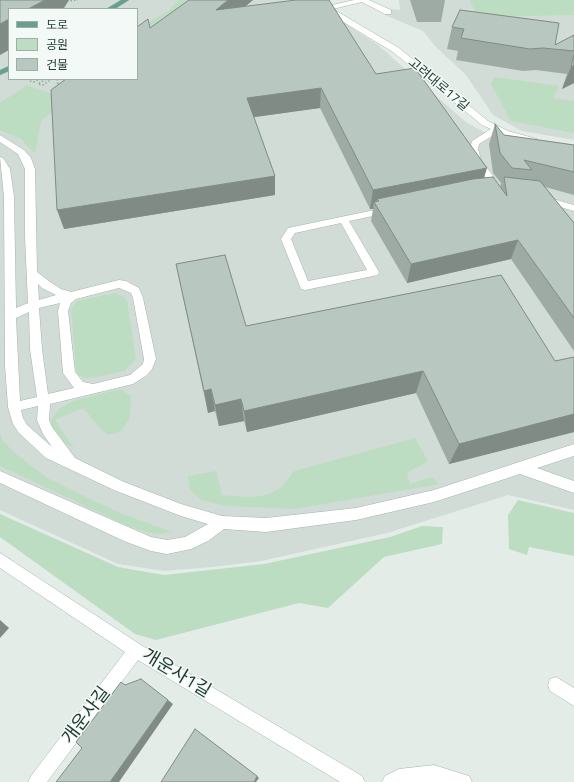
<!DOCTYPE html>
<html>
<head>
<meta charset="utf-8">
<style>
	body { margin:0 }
	#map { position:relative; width:574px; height:782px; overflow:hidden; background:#e3ece7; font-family:"Titillium Web","Noto Sans KR",sans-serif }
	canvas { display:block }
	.legend { position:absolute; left:8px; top:8px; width:130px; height:72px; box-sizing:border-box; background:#f3f9f6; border:1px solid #a0aea8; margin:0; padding:5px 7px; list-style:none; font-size:12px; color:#233d34 }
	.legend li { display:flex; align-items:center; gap:8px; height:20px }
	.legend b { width:20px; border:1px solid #a0aea8 }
</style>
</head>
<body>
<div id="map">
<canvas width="574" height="782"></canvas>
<ul class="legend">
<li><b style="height:5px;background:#69a08d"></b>도로</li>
<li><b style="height:11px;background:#bdddc3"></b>공원</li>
<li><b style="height:11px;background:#b8c7c0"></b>건물</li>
</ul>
</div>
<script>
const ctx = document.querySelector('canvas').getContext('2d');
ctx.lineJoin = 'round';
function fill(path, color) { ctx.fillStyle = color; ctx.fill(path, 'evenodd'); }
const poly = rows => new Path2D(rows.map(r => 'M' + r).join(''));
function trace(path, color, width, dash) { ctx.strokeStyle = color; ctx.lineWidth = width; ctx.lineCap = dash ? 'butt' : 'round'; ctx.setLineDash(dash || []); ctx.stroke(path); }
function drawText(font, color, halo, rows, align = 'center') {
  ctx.font = font + ' "Titillium Web","Noto Sans KR",sans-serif'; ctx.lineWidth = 3; ctx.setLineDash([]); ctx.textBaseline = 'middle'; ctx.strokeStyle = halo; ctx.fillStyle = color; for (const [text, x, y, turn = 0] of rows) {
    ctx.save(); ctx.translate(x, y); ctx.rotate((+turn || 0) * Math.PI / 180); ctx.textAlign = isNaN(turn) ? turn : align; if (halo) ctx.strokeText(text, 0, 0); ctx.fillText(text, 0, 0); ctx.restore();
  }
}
fill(poly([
	[0,0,298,0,343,22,378,45,467,123,488,134,574,155,574,510,508,495,387,533,261,561,212,567,164,571,118,564,0,510],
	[9,9,137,9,137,79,9,79],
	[399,0,574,0,574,140,522,131,493,115,466,75,436,47,423,31,385,15,389,9,400,10]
]), '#d1dcd6');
fill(poly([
	[179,0,202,0,153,35,137,29,168,11],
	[470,0,574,0,574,15,477,17],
	[494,77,559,86,553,98,574,101,574,133,511,121,491,84],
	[27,85,68,100,41,121,35,154,21,139,0,130,0,103],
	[115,293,124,297,127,301,136,359,125,371,92,378,84,378,79,375,76,369,71,309,77,301],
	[116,390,122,390,131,396,130,418,122,430,115,434,107,434,102,430,83,408,55,420,74,448,58,440,51,424,52,418,60,408,73,401],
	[0,434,3,441,17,455,49,479,120,513,172,532,161,534,150,533,128,526,0,466],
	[415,438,428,461,407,473,410,484,432,477,439,484,295,509,226,506,201,500,190,489,188,476,216,471,222,495,249,497,267,495,282,487,294,471],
	[518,500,574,513,574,556,529,547,527,555,509,549,508,515],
	[0,514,118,567,164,575,264,564,390,537,422,526,443,527,442,544,384,557,328,608,299,603,156,640,135,634,0,537]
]), '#bdddc3');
const minor = poly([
	[307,0,316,0,328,6,354,0,369,0,391,10,391,14,385,14,362,2,333,9,399,48,488,121,508,131,537,139,538,141,534,144,497,133,479,144,478,149,481,160,502,188,502,192,496,192,472,160,470,149,472,141,491,129,482,125,393,52,307,0],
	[0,135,24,150,31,158,35,169,37,272,50,282,61,289,71,292,119,280,126,281,139,288,143,298,156,359,152,369,147,375,133,384,50,404,49,420,52,427,75,458,124,482,181,504,222,516,266,518,356,508,434,490,574,444,574,456,537,468,574,481,574,493,520,474,434,502,356,520,266,532,224,529,208,541,191,549,167,554,151,551,124,541,0,483,0,471,151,537,167,540,185,537,208,524,181,516,114,490,46,458,19,433,13,424,8,407,5,365,4,197,0,157,3,158,10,169,14,197,16,308,28,303,25,236,25,169,18,154,0,142,0,135],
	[38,284,42,288,56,295,39,300,38,284],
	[119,288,131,293,133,298,144,359,143,364,130,375,93,384,83,382,75,372,68,311,71,303,76,299,119,288],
	[60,303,58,311,63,373,74,388,48,394,42,349,39,308,60,303],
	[29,312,30,349,37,397,20,401,16,318,29,312],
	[38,406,37,420,43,434,52,447,27,425,23,418,21,410,38,406],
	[543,196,574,205,574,211,540,201,538,199,543,196],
	[389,207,394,210,392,212,349,221,379,272,378,275,305,290,301,289,281,239,288,228,389,207],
	[341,223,367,270,308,281,291,239,295,233,341,223],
	[0,553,141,645,362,776,365,782,340,782,138,660,47,782,28,782,31,776,125,652,0,568,0,553],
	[556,677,574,688,574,706,550,691,548,685,550,679,556,677],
	[434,765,469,776,472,782,382,782,385,776,399,769,434,765]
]);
const major = poly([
	[121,0,129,0,115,9,106,9,121,0],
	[9,66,9,71,0,75,0,70,9,66]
]);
trace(minor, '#a6b4ae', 1);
trace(major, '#c1c9c6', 1);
trace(poly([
	[67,1,78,0],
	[46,79,38,84,43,85,52,79],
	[57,79,58,86],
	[30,81,34,82,39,79]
]), '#85af9e', 1.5, [1.5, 2]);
fill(minor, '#fff');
fill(major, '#69a08d');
fill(poly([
	[253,0,246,6,376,74,484,178,500,187,501,183,493,173,489,144,495,124,504,135,574,145,574,195,545,187,574,223,574,351,511,259,407,283,371,221,373,209,370,209,320,108,253,117,275,195,64,229,150,28],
	[410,0,445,0,441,22,417,22],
	[452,27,555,45,574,35,574,83,562,89,567,74,536,70,523,71,456,60,458,51,447,49],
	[176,264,246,326,555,361,574,357,574,432,449,464,416,393,247,432,244,421,219,426,215,411,208,413]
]), '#9eaba5');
fill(poly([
	[45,0,69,0,64,8,65,9,28,9],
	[228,0,253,0,217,29,216,10],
	[9,19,9,50,0,55,0,24],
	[574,65,574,83,562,89,571,67],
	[321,88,320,108,248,118,247,98],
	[487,168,481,188,379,201,377,199,376,206,374,202,373,209,370,209,373,190],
	[275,176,275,195,64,229,57,210],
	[518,240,511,259,407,283,411,264],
	[423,371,416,393,247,432,244,411],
	[211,389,215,411,208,413,204,391],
	[241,399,244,421,219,426,215,405],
	[574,414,574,432,449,464,459,444],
	[0,620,9,628,0,638],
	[168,700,173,704,119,782,110,782],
	[257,776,259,778,256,782,254,782]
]), '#818b86');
const building = poly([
	[0,0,45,0,28,9,9,9,9,19,0,24,0,0],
	[189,0,228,0,216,10,296,0,329,0,376,74,415,68,487,168,373,190,321,88,247,98,275,176,57,210,51,90,66,79,137,79,137,27,148,19,150,28,189,0],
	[460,10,559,23,555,45,574,35,574,51,543,48,530,49,461,38,464,29,452,27,460,10],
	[574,55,574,65,571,67,574,55],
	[495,124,504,135,574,145,574,172,524,160,532,170,512,168,500,153,495,124],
	[493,177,507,196,504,177,540,181,574,223,574,318,518,240,411,264,374,202,379,201,377,199,473,179,493,177],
	[225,255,246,326,501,275,555,361,574,357,574,414,459,444,423,371,244,411,241,399,215,405,211,389,204,391,176,264,225,255],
	[141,679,168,700,110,782,56,782,82,748,76,742,121,682,125,685,141,679],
	[195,729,257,776,254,782,161,782,195,729]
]);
fill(building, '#b8c7c0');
trace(building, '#818b86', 1);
drawText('13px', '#233d34', '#f3f9f6', [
	["고려대로17길",438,85,40]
]);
drawText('18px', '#233d34', '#f3f9f6', [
	["개운사1길",176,674,31],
	["개운사길",87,716,-53]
]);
</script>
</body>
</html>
